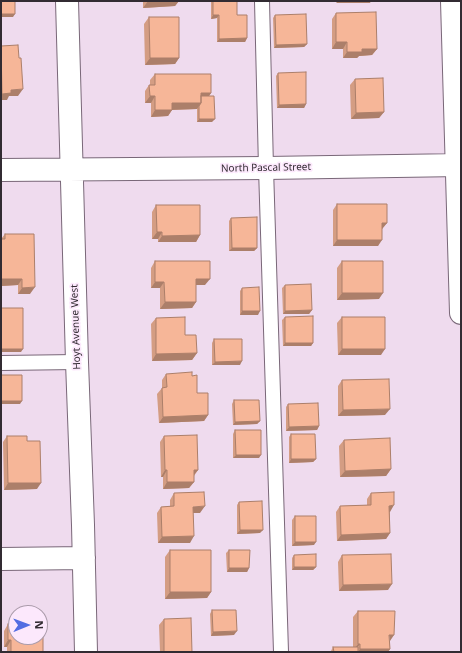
<!DOCTYPE html>
<html>
<head>
<meta charset="utf-8">
<style>
	body { margin:0 }
	#map { position:relative; width:462px; height:653px; overflow:hidden; background:#efdbee; font-family:"Noto Sans",sans-serif }
	canvas { display:block }
	.frame { position:absolute; inset:0; border:2px solid #322b32; pointer-events:none }
	.north { position:absolute; left:8px; top:605px; width:40px; height:40px; box-sizing:border-box; background:#fce8fc; border:1px solid #ab9cab; border-radius:50%; rotate:89deg; font-size:11px; font-weight:700; line-height:16px; text-align:center; color:#322b32 }
	.north::after { content:''; display:block; margin:auto; width:14px; height:18px; background:#526de2; clip-path:polygon(50% 0,100% 100%,50% 72%,0 100%) }
</style>
</head>
<body>
<div id="map">
<canvas width="462" height="653"></canvas>
<div class="frame"></div>
<div class="north">N</div>
</div>
<script>
const ctx = document.querySelector('canvas').getContext('2d');
ctx.lineJoin = 'round';
const poly = rows => new Path2D(rows.map(r => 'M' + r).join(''));
function trace(path, color, width, dash) { ctx.strokeStyle = color; ctx.lineWidth = width; ctx.lineCap = dash ? 'butt' : 'round'; ctx.setLineDash(dash || []); ctx.stroke(path); }
function fill(path, color) { ctx.fillStyle = color; ctx.fill(path, 'evenodd'); }
function drawText(font, color, halo, rows, align = 'center') {
  ctx.font = font + ' "Noto Sans",sans-serif'; ctx.lineWidth = 3.5; ctx.setLineDash([]); ctx.textBaseline = 'middle'; ctx.strokeStyle = halo; ctx.fillStyle = color; for (const [text, x, y, turn = 0] of rows) {
    ctx.save(); ctx.translate(x, y); ctx.rotate((+turn || 0) * Math.PI / 180); ctx.textAlign = isNaN(turn) ? turn : align; if (halo) ctx.strokeText(text, 0, 0); ctx.fillText(text, 0, 0); ctx.restore();
  }
}
const service = poly([
	[262,1,266,168,281,652],
	[1,363,77,362]
]);
const minor = poly([
	[67,1,77,362,83,525,86,652],
	[452,1,461,313],
	[1,170,266,168,461,165],
	[1,559,84,558]
]);
trace(service, '#796778', 16);
trace(minor, '#796778', 24);
trace(service, '#fff', 14);
trace(minor, '#fff', 22);
fill(poly([
	[143,1,179,1,175,6,143,8],
	[211,1,237,1,237,15,247,38,245,42,217,42,217,18,211,19],
	[336,13,377,49,372,55,359,56,357,58,343,58,343,49,332,49,332,19],
	[275,15,307,44,304,47,274,48,273,18],
	[149,17,179,58,175,64,145,65,144,24],
	[278,73,306,104,304,108,277,108,276,76],
	[155,74,211,93,209,96,212,122,197,122,197,109,172,110,168,116,151,117,151,103,145,103,145,91,149,85,150,85,150,80],
	[355,79,384,112,379,118,351,119,350,85],
	[337,204,387,223,382,229,378,246,333,246,333,210],
	[156,205,200,235,196,242,158,242,158,239,152,239,152,212],
	[231,218,257,248,254,251,229,251,229,221],
	[5,234,30,294,18,294,18,285,1,286,1,239],
	[155,261,205,285,196,285,196,302,192,308,160,309,160,288,151,288,151,268],
	[342,261,379,299,337,300,337,268],
	[285,285,312,310,309,314,283,314,282,288],
	[242,288,258,315,240,315,240,291],
	[285,317,313,343,311,346,283,346,282,320],
	[342,317,381,355,338,355,337,323],
	[156,318,185,335,197,353,192,360,152,361,151,324],
	[214,339,240,365,212,365,212,343],
	[166,374,192,376,197,393,208,415,204,421,159,423,157,394,162,388,162,380],
	[342,380,385,415,338,416,338,386],
	[234,400,260,421,257,424,233,425,232,404],
	[288,404,319,426,317,430,286,431,286,407],
	[235,430,259,458,233,458,233,434],
	[291,434,316,459,313,462,289,463,289,437],
	[7,436,27,441,37,489,4,490,3,442],
	[164,436,198,470,194,476,194,482,189,488,163,489,163,477,161,477,160,442],
	[344,440,391,469,386,476,340,477,339,446],
	[174,493,200,513,193,513,190,543,158,543,157,513,161,507,170,506,170,500],
	[371,493,390,512,390,533,386,539,337,541,336,512,340,506,367,505,367,499],
	[239,502,260,533,237,534,237,505],
	[295,516,314,545,292,546,292,520],
	[170,550,211,592,207,598,165,599,165,557],
	[229,550,249,568,247,572,227,572,226,553],
	[294,555,316,567,313,570,292,570,292,558],
	[342,555,388,590,339,591,338,562],
	[212,610,234,635,211,636,210,614],
	[358,611,390,641,390,649,388,652,331,652,331,651,333,647,353,647,353,617],
	[164,619,192,652,160,652,159,625],
	[8,624,43,652,7,652,7,647,4,647,4,631]
]), '#d49d83');
fill(poly([
	[148,1,179,1,175,6,143,8],
	[338,1,371,1,370,3,336,3],
	[1,14,15,14,13,17,1,17],
	[213,15,219,15,217,18,211,19],
	[247,38,245,42,217,42,219,39],
	[336,42,347,42,343,49,332,49],
	[307,44,304,47,274,48,276,45],
	[362,49,377,49,372,55,359,56,357,58,343,58,347,52],
	[150,58,179,58,175,64,145,65],
	[23,89,18,96,9,96,7,100,1,100,2,94,11,90],
	[201,93,211,93,207,99,199,99],
	[150,96,155,96,151,103,145,103],
	[172,103,201,103,197,109,168,110],
	[306,104,304,108,277,108,279,105],
	[155,110,172,110,168,116,151,117],
	[384,112,379,118,351,119,356,113],
	[199,119,215,119,212,122,197,122],
	[382,223,387,223,382,229,378,229],
	[157,232,162,232,158,239,152,239],
	[200,235,196,242,158,242,162,236],
	[337,240,382,240,378,246,333,246],
	[232,248,257,248,254,251,229,251],
	[1,279,22,279,18,285,1,286],
	[196,279,210,279,205,285,192,285],
	[155,282,164,282,160,288,151,288],
	[35,287,30,294,18,294,22,288],
	[342,293,383,293,379,299,337,300],
	[165,302,196,302,192,308,160,309],
	[312,310,309,314,283,314,285,311],
	[242,311,260,311,258,315,240,315],
	[285,343,313,343,311,346,283,346],
	[1,349,23,349,21,352,1,352],
	[342,349,385,349,381,355,338,355],
	[197,353,192,360,152,361,156,354],
	[242,361,240,365,212,365,215,362],
	[1,401,22,401,20,404,1,404],
	[390,409,385,415,338,416,343,410],
	[208,415,204,421,159,423,163,417],
	[260,421,257,424,233,425,235,422],
	[319,426,317,430,286,431,289,427],
	[236,455,261,455,259,458,233,458],
	[291,459,316,459,313,462,289,463],
	[391,469,386,476,340,477,345,471],
	[165,470,167,470,163,477,161,477],
	[194,470,198,470,193,476],
	[167,482,194,482,189,488,163,489],
	[8,483,41,483,37,489,4,490],
	[394,505,390,512,385,512,389,506],
	[205,506,200,513,189,513,193,507],
	[240,530,263,530,260,533,237,534],
	[390,533,386,539,337,541,341,535],
	[194,536,190,543,158,543,162,537],
	[295,542,316,542,314,545,292,546],
	[294,567,316,567,313,570,292,570],
	[229,568,249,568,247,572,227,572],
	[392,584,388,590,339,591,343,585],
	[170,592,211,592,207,598,165,599],
	[237,631,234,635,211,636,213,632],
	[389,635,394,635,390,641],
	[8,640,11,640,7,647,4,647],
	[358,644,360,644,355,651,353,651],
	[360,649,390,649,388,652,358,652]
]), '#ac7f6a');
const building = poly([
	[1,1,15,1,15,14,1,14,1,1],
	[213,1,237,1,237,15,247,15,247,38,219,39,219,15,213,15,213,1],
	[376,12,377,49,362,49,362,52,347,52,347,42,336,42,336,13,376,12],
	[306,14,307,44,276,45,275,15,306,14],
	[149,17,179,17,179,58,150,58,149,17],
	[18,45,19,58,21,58,23,89,11,90,11,93,2,94,1,46,18,45],
	[306,72,306,104,279,105,278,73,306,72],
	[155,74,211,74,211,93,201,93,201,103,172,103,172,110,155,110,155,96,150,96,149,85,155,85,155,74],
	[383,78,384,112,356,113,355,79,383,78],
	[201,96,214,96,215,119,199,119,199,106,201,103,201,96],
	[337,204,387,204,387,223,382,223,382,240,337,240,337,204],
	[156,205,200,205,200,235,162,236,162,232,157,232,156,205],
	[257,217,257,248,232,248,231,218,257,217],
	[5,234,34,234,35,287,22,288,22,279,1,279,1,239,5,239,5,234],
	[155,261,210,261,210,279,196,279,196,302,165,302,164,282,155,282,155,261],
	[342,261,383,261,383,293,342,293,342,261],
	[311,284,312,310,285,311,285,285,311,284],
	[259,287,260,311,242,311,242,288,259,287],
	[1,308,23,308,23,349,1,349,1,308],
	[313,316,313,343,285,343,285,317,313,316],
	[185,317,185,335,196,335,197,353,156,354,156,318,185,317],
	[342,317,385,317,385,349,342,349,342,317],
	[214,339,242,339,242,361,215,362,214,339],
	[192,372,192,376,197,375,197,393,208,393,208,415,163,417,162,388,167,387,166,374,192,372],
	[1,375,22,375,22,401,1,401,1,375],
	[389,379,390,409,343,410,342,380,389,379],
	[234,400,259,400,260,421,235,422,234,400],
	[318,403,319,426,289,427,288,404,318,403],
	[235,430,261,430,261,455,236,455,235,430],
	[291,434,315,434,316,459,291,459,291,434],
	[197,435,198,470,194,470,194,482,167,482,167,470,165,470,164,436,197,435],
	[7,436,27,436,27,441,40,441,41,483,8,483,7,436],
	[390,438,391,469,345,471,344,440,390,438],
	[204,492,205,506,193,507,194,536,162,537,161,507,174,506,174,493,204,492],
	[394,492,394,505,389,506,390,533,341,535,340,506,371,505,371,493,394,492],
	[262,501,263,530,240,530,239,502,262,501],
	[295,516,316,516,316,542,295,542,295,516],
	[170,550,211,550,211,592,170,592,170,550],
	[229,550,250,550,249,568,229,568,229,550],
	[316,554,316,567,294,567,294,555,316,554],
	[391,554,392,584,343,585,342,555,391,554],
	[212,610,236,610,237,631,213,632,212,610],
	[358,611,395,611,394,635,389,635,390,649,360,649,360,644,358,644,358,611],
	[191,618,192,652,164,652,164,619,191,618],
	[8,624,16,624,16,637,40,637,40,624,43,624,43,652,11,652,11,640,8,640,8,624],
	[333,647,358,647,358,652,334,652,333,647]
]);
fill(building, '#f6b698');
trace(building, '#ac7f6a', 1);
drawText('10px', '#322b32', '#fce8fc', [
	["North Pascal Street",266,168,-1],
	["Hoyt Avenue West",76,327,-92]
]);
</script>
</body>
</html>
